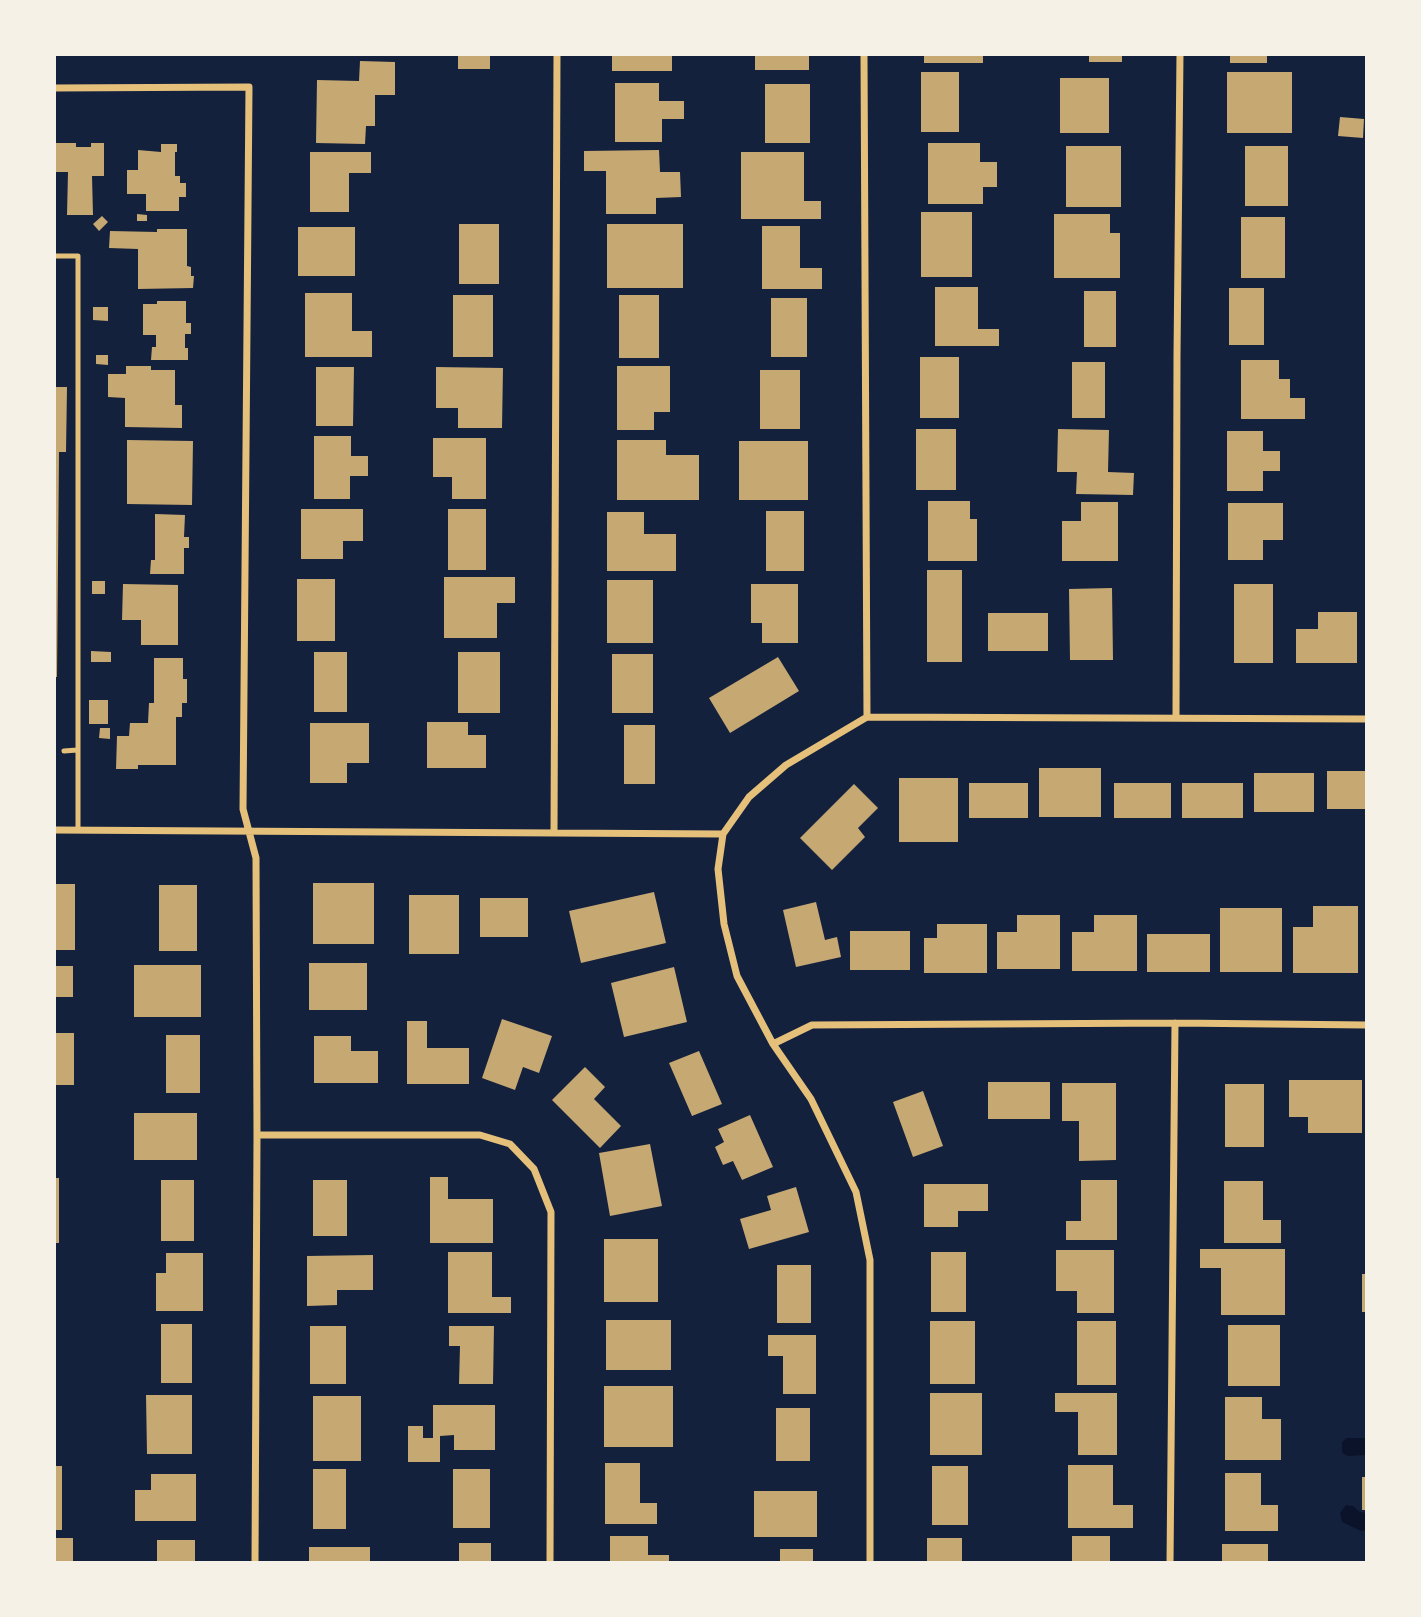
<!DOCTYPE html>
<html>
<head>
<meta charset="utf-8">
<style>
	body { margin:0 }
	#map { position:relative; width:1421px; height:1617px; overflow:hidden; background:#14213d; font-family:Jost,sans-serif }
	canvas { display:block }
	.frame { position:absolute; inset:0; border:56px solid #f6f1e7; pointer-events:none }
</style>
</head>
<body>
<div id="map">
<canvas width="1421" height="1617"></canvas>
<div class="frame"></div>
</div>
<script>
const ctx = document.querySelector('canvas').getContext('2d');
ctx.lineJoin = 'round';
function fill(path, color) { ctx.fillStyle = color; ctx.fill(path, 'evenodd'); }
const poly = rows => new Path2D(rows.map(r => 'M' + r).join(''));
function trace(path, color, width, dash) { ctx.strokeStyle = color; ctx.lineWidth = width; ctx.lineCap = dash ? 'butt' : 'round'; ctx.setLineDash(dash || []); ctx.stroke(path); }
fill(poly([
	[1347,1438,1367,1438,1367,1455,1348,1456,1344,1454,1342,1451,1342,1442],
	[1346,1505,1353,1506,1360,1512,1367,1513,1367,1530,1361,1531,1342,1522,1340,1513]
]), '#0b132b');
fill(poly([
	[458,54,490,54,490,69,458,69],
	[612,54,672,54,672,71,612,71],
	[755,54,809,54,809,70,755,70],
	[924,54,983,54,983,63,924,63],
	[1089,54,1122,54,1122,62,1089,62],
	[1230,54,1267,54,1267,63,1230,63],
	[360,61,395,62,395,95,375,95,375,126,366,126,365,144,316,143,317,80,359,81],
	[921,72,959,72,959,132,921,132],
	[1227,72,1292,72,1292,133,1227,133],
	[1060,78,1109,78,1109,133,1060,133],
	[615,83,659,83,659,101,684,101,684,119,662,119,662,142,615,142],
	[765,84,810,84,810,143,765,143],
	[1340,117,1364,119,1363,138,1338,136],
	[54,143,76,143,76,147,91,147,91,143,104,143,104,176,92,176,93,215,67,215,68,172,54,172],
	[928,143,980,143,980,162,997,162,997,187,983,187,983,204,928,204],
	[161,144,177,144,177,152,175,152,175,176,180,176,180,183,186,183,186,197,179,197,179,211,146,211,146,194,127,194,127,170,138,170,138,150,161,152],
	[1066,146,1121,146,1121,207,1066,207],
	[1245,146,1288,146,1288,206,1245,206],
	[659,150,660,172,680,172,681,197,656,198,656,214,606,214,606,171,584,171,584,151],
	[310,152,371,152,371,173,349,173,349,212,310,212],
	[741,152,804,152,804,201,821,201,821,219,741,219],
	[921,212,972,212,972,277,921,277],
	[137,214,147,215,147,221,137,221],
	[1054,214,1110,214,1110,233,1120,233,1120,278,1054,278],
	[102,216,108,222,99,231,93,224],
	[1241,217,1285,217,1285,278,1241,278],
	[459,224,499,224,499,284,459,284],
	[607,224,683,224,683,288,607,288],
	[762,226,800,226,800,268,822,268,822,289,762,289],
	[298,227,355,227,355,276,298,276],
	[157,229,187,229,187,266,191,267,191,276,194,276,193,288,138,289,138,249,109,248,110,231,157,232],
	[935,287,978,287,978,329,999,329,999,346,935,346],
	[1229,288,1264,288,1264,345,1229,345],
	[1084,291,1116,291,1116,347,1084,347],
	[305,293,352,293,352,331,372,331,372,357,305,357],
	[453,295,493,295,493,357,453,357],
	[619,295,659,295,659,358,619,358],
	[771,298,807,298,807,357,771,357],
	[157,301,186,301,186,323,191,323,191,334,185,334,185,348,188,348,188,360,151,360,152,347,156,347,156,335,143,335,143,304,157,304],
	[93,307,108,307,108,321,93,320],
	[96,355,108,355,108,365,96,364],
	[920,357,959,357,959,418,920,418],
	[1241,360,1279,360,1279,379,1290,379,1290,398,1305,398,1305,419,1241,419],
	[1072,362,1105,362,1105,418,1072,418],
	[126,366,151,366,151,370,175,370,175,405,182,405,182,428,125,427,125,398,108,397,108,374,126,374],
	[617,366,670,366,670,412,654,412,654,430,617,430],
	[316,367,354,367,353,426,316,426],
	[436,367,503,368,502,428,458,428,458,408,436,408],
	[760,370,800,370,800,429,760,429],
	[54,387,67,387,66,452,59,452,57,677,54,677],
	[916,429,956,429,956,490,916,490],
	[1058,429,1109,430,1108,472,1134,473,1133,495,1076,494,1077,472,1057,472],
	[1227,431,1263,431,1263,451,1280,451,1280,471,1263,471,1263,491,1227,491],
	[314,436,351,436,351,456,368,456,368,476,350,476,350,499,314,499],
	[433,438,486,438,486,499,452,499,452,477,433,477],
	[127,440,193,441,192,505,127,504],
	[617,440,666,440,666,455,699,455,699,500,617,500],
	[739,441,808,441,808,500,739,500],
	[928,501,970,501,970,519,977,519,977,561,928,561],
	[1081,502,1118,502,1118,561,1062,561,1062,521,1081,521],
	[1228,503,1283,503,1283,540,1263,540,1263,560,1228,560],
	[301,509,363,509,363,541,343,541,343,559,301,559],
	[448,509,486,509,486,570,448,570],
	[766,511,804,511,804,571,766,571],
	[607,512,644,512,644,534,676,534,676,571,607,571],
	[155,514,185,515,184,537,189,537,189,548,184,548,184,574,150,574,151,560,155,560],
	[927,570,962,570,962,662,927,662],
	[444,577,515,577,515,603,497,603,497,638,444,638],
	[297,579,335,579,335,641,297,641],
	[607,580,653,580,653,643,607,643],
	[92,581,105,581,105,594,92,594],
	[123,584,178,585,178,645,141,645,141,620,122,620],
	[751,584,798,584,798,643,762,643,762,623,751,623],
	[1234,584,1273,584,1273,663,1234,663],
	[1112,588,1113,660,1070,660,1069,589],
	[1318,612,1357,612,1357,663,1296,663,1296,629,1318,629],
	[988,613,1048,613,1048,651,988,651],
	[91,651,111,652,111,662,91,662],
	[314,652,347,652,347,712,314,712],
	[458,652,500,652,500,713,458,713],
	[612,654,653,654,653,713,612,713],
	[778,657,799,691,730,733,709,698],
	[154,658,183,658,183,679,187,679,187,703,182,703,182,717,176,717,176,765,138,765,138,769,116,769,117,736,129,736,130,723,148,723,149,703,154,703],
	[89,700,108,700,108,724,89,724],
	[427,722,468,722,468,735,486,735,486,768,427,768],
	[310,723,369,723,369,763,347,763,347,783,310,783],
	[624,725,655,725,655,784,624,784],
	[100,728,110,728,110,739,99,738],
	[1039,768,1101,768,1101,817,1039,817],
	[1327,771,1367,771,1367,809,1327,809],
	[1254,773,1314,773,1314,812,1254,812],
	[899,778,958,778,958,842,899,842],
	[969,783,1028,783,1028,818,969,818],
	[1114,783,1171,783,1171,818,1114,818],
	[1182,783,1243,783,1243,818,1182,818],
	[854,784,878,808,858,828,865,837,832,870,800,838],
	[313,883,374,883,374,944,313,944],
	[54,884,75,884,75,950,54,950],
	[159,885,197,885,197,951,159,951],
	[654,892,666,943,581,963,569,911],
	[409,895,459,895,459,954,409,954],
	[480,898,528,898,528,937,480,937],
	[816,902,825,940,837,937,841,957,796,967,783,910],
	[1313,906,1358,906,1358,973,1293,973,1293,927,1313,927],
	[1220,908,1282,908,1282,972,1220,972],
	[1017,915,1060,915,1060,969,997,969,997,932,1017,932],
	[1094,915,1137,915,1137,971,1072,971,1072,932,1094,932],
	[937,924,987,924,987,973,924,973,924,938,937,938],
	[850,931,910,931,910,970,850,970],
	[1147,934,1210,934,1210,972,1147,972],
	[309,963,367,963,367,1010,309,1010],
	[134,965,201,965,201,1017,134,1017],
	[54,966,73,966,73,997,54,997],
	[674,967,687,1022,624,1037,611,983],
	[502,1019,552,1036,539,1073,523,1067,515,1090,482,1078],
	[407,1021,427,1021,427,1048,469,1048,469,1084,407,1084],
	[54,1033,74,1033,74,1085,54,1085],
	[166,1035,200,1035,200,1093,166,1093],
	[314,1036,351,1036,351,1051,378,1051,378,1083,314,1083],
	[699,1051,722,1104,692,1116,669,1063],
	[585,1067,605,1087,594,1099,621,1126,600,1148,552,1100],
	[1289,1080,1362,1080,1362,1133,1308,1133,1308,1117,1289,1117],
	[988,1082,1050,1082,1050,1119,988,1119],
	[1062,1083,1116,1083,1116,1160,1079,1161,1079,1121,1062,1121],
	[1225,1084,1264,1084,1264,1147,1225,1147],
	[923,1091,943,1146,913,1157,893,1102],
	[134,1113,197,1113,197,1160,134,1160],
	[750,1115,773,1167,742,1180,733,1161,723,1165,715,1147,724,1142,718,1129],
	[650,1144,662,1206,610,1216,599,1153],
	[430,1177,448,1177,448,1199,493,1199,493,1243,430,1243],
	[54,1178,59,1178,59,1243,54,1243],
	[161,1180,194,1180,194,1241,161,1241],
	[313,1180,347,1180,347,1236,313,1236],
	[1081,1180,1117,1180,1117,1240,1066,1240,1066,1221,1081,1221],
	[1224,1181,1263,1181,1263,1220,1281,1220,1281,1243,1224,1243],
	[924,1184,988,1184,988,1211,958,1211,958,1227,924,1227],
	[796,1187,809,1232,749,1249,740,1219,771,1210,767,1196],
	[604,1239,658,1239,658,1302,604,1302],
	[1200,1249,1285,1249,1285,1315,1221,1315,1221,1268,1200,1268],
	[1056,1250,1114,1250,1114,1313,1077,1313,1077,1291,1056,1291],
	[448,1252,492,1252,492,1297,511,1297,511,1313,448,1313],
	[931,1252,966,1252,966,1312,931,1312],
	[166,1253,203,1253,203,1311,156,1311,156,1273,166,1273],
	[373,1255,373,1290,337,1290,337,1305,307,1306,307,1256],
	[777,1265,811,1265,811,1323,777,1323],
	[1362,1274,1367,1274,1367,1312,1362,1312],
	[606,1320,671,1320,671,1370,606,1370],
	[930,1321,975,1321,975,1384,930,1384],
	[1077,1321,1116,1321,1116,1385,1077,1385],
	[161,1324,192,1324,192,1383,161,1383],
	[1228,1325,1280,1325,1280,1386,1228,1386],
	[310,1326,346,1326,346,1384,310,1384],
	[449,1326,494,1326,493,1384,459,1384,460,1346,449,1346],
	[768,1335,816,1335,816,1394,783,1394,783,1356,768,1356],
	[604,1386,673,1386,673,1447,604,1447],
	[930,1393,982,1393,982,1455,930,1455],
	[1055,1393,1117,1393,1117,1455,1078,1455,1078,1412,1055,1412],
	[146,1395,192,1395,192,1454,147,1454],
	[313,1396,361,1396,361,1461,313,1461],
	[1225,1397,1262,1397,1262,1419,1281,1419,1281,1460,1225,1460],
	[433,1405,495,1405,495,1450,454,1450,454,1435,440,1436,440,1462,408,1462,408,1426,423,1426,423,1438,433,1438],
	[776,1408,810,1408,810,1461,776,1461],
	[605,1463,640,1463,640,1503,657,1503,657,1524,605,1524],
	[1068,1465,1113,1465,1113,1505,1133,1505,1133,1528,1068,1528],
	[54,1466,62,1466,62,1530,54,1530],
	[932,1466,968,1466,968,1525,932,1525],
	[313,1469,346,1469,346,1529,313,1529],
	[453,1469,490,1469,490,1528,453,1528],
	[1225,1473,1261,1473,1261,1505,1278,1505,1278,1531,1225,1531],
	[151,1474,196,1474,196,1521,135,1521,135,1490,151,1490],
	[1362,1477,1367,1477,1367,1510,1362,1510],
	[754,1491,817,1491,817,1537,754,1537],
	[610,1536,648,1536,648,1555,669,1555,669,1563,610,1563],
	[1072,1536,1110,1536,1110,1563,1072,1563],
	[54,1538,73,1538,73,1563,54,1563],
	[927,1538,962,1538,962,1563,927,1563],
	[157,1540,195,1540,195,1563,157,1563],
	[459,1543,491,1543,491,1563,459,1563],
	[1222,1544,1268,1544,1268,1563,1222,1563],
	[309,1547,370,1547,370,1563,309,1563],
	[780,1549,813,1549,813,1563,780,1563]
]), '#c6a872');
trace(poly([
	[54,256,78,256,78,830],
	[64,751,77,750]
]), '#e5c07b', 5);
trace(poly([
	[864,54,867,717],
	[54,88,249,87,243,809,256,858,257,1135,255,1563],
	[1176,717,1177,356,1180,54],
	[54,830,723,834],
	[554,832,557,54],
	[773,1044,812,1025,1175,1023,1367,1025],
	[257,1135,480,1135,510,1144,534,1169,551,1212,550,1563],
	[870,1563,870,1260,856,1192,811,1099,773,1044,737,976,724,924,718,869,723,834,749,797,786,765,867,717,1367,719],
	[1170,1563,1175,1023]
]), '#e5c07b', 7);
</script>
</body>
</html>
